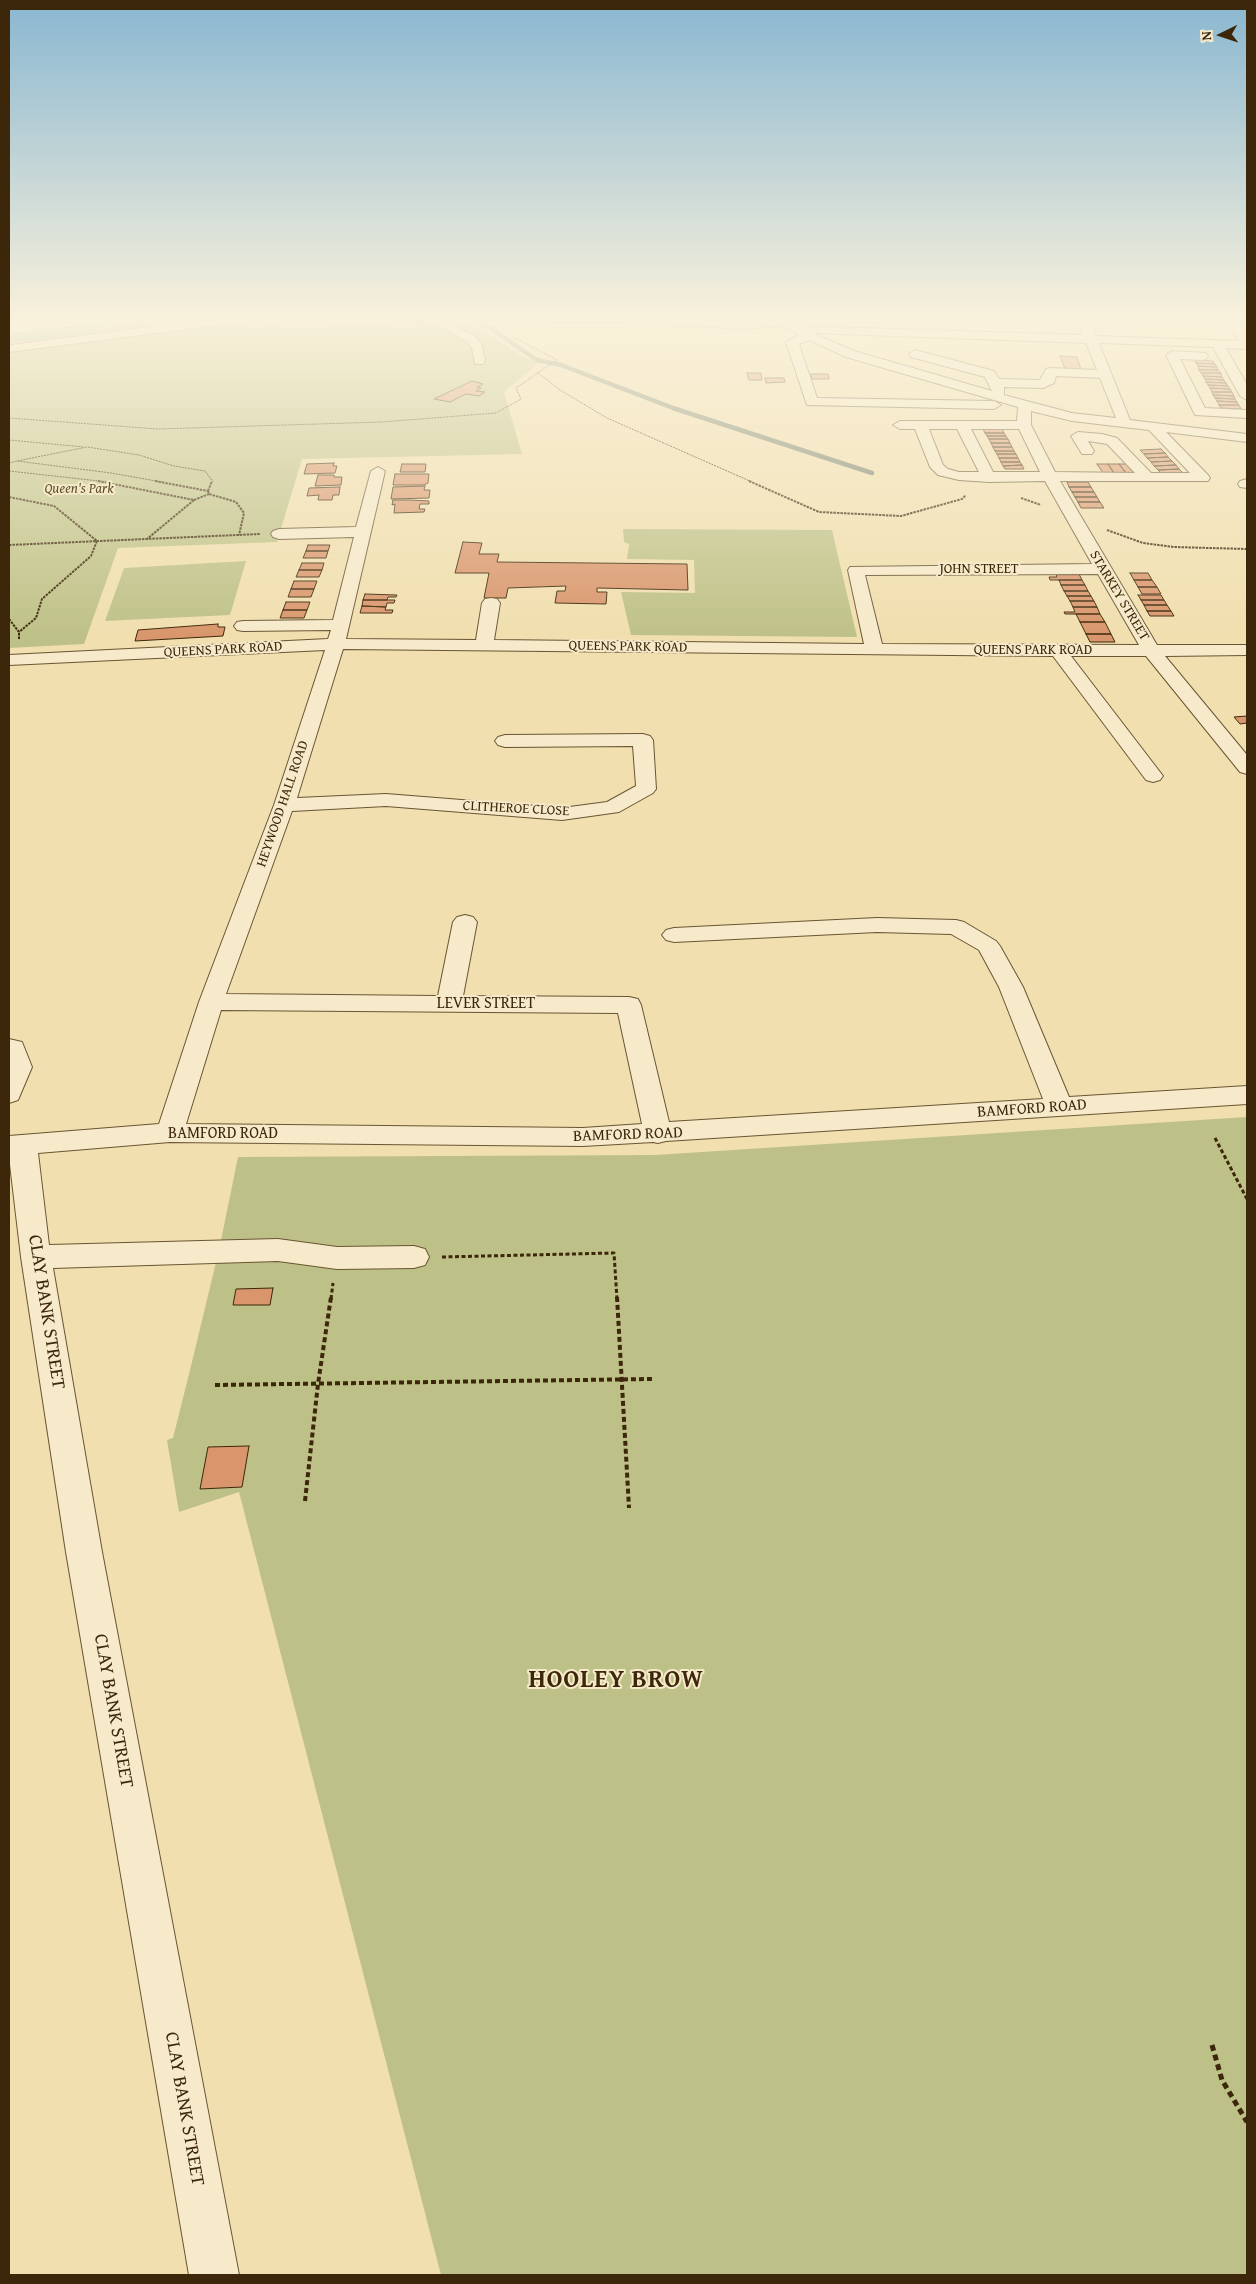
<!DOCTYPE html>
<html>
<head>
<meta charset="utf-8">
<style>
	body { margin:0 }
	#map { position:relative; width:1256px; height:2284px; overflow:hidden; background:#f1dfaf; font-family:"Gentium Book Plus",serif }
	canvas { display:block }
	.frame { position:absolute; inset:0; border:10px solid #3c270a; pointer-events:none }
	.north { position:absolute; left:1196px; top:10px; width:50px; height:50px; -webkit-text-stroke:4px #f6eacb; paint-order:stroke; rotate:266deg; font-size:14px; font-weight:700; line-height:20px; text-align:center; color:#3c270a }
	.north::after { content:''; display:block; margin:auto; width:18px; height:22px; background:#3c270a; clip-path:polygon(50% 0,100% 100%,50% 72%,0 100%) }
</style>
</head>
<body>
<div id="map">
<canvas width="1256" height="2284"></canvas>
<div class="frame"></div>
<div class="north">N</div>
</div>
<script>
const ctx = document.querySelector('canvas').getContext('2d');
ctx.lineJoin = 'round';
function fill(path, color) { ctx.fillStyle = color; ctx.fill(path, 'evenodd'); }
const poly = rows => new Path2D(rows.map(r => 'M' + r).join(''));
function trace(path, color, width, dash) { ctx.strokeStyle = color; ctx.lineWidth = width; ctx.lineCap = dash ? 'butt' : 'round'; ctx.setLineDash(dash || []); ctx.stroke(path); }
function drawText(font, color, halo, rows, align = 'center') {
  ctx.font = font + ' "Gentium Book Plus",serif'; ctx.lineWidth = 4; ctx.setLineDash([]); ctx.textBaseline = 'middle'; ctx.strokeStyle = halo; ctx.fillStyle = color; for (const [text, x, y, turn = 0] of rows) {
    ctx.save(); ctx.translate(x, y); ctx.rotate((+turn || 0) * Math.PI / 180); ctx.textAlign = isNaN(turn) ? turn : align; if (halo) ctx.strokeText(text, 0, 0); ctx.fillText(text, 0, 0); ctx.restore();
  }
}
fill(poly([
	[123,317,459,317,472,323,524,357,538,363,504,392,522,454,302,459,277,542,118,548,84,644,9,648,9,340,39,339,83,331],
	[623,529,832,530,857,637,631,635,621,592,695,593,694,560,627,559,629,544,624,542],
	[246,561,230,615,105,621,124,568],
	[1247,1117,1247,2275,441,2275,239,1492,179,1512,167,1440,173,1438,191,1366,219,1250,238,1157,655,1155]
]), '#bec187');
const water = poly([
	[93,317,123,317,83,331,39,339,9,340,9,334,70,327,93,317]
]);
fill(water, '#9bbcaf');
trace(water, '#75806d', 1);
trace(poly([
	[473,321,487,326,537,360,561,365,673,408,872,473]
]), '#75806d', 4.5);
const building = poly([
	[1060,356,1077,357,1081,370,1065,369,1060,356],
	[1194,360,1213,361,1215,364,1196,363,1194,360],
	[1196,363,1215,364,1217,367,1198,366,1196,363],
	[1198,366,1217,367,1218,370,1199,370,1198,366],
	[1199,370,1218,370,1221,373,1201,373,1199,370],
	[747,373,761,373,762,380,749,380,747,373],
	[1201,373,1221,373,1222,377,1203,376,1201,373],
	[811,374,828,374,829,379,812,379,811,374],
	[1203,376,1222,377,1224,380,1205,379,1203,376],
	[765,378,784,378,785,382,766,383,765,378],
	[1205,379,1224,380,1226,383,1206,382,1205,379],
	[472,381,483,384,477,387,481,388,476,391,485,392,479,396,466,394,450,402,434,399,472,381],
	[1206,382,1226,383,1228,386,1208,385,1206,382],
	[1208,385,1228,386,1230,389,1210,388,1208,385],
	[1210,388,1230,389,1232,392,1212,392,1210,388],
	[1212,392,1232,392,1234,396,1213,395,1212,392],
	[1213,395,1234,396,1235,399,1215,398,1213,395],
	[1215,398,1235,399,1237,402,1217,401,1215,398],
	[1217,401,1237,402,1239,405,1219,405,1217,401],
	[1219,405,1239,405,1241,409,1221,408,1219,405],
	[983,429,1002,429,1004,433,985,433,983,429],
	[985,433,1004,433,1006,436,987,436,985,433],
	[987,436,1006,436,1008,439,989,439,987,436],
	[989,439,1008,439,1010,443,991,443,989,439],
	[991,443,1010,443,1012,447,993,447,991,443],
	[993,447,1012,447,1014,451,995,451,993,447],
	[1161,449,1165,453,1144,454,1140,450,1161,449],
	[995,451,1014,451,1016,454,997,454,995,451],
	[1165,453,1168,457,1147,458,1144,454,1165,453],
	[997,454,1016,454,1018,458,999,458,997,454],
	[1168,457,1172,461,1151,462,1147,458,1168,457],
	[999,458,1018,458,1020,462,1001,462,999,458],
	[1172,461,1176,465,1154,466,1151,462,1172,461],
	[1001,462,1020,462,1022,465,1003,466,1001,462],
	[334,463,333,466,337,466,335,473,304,474,307,464,334,463],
	[402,464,426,464,425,472,400,472,402,464],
	[1097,464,1108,464,1114,473,1103,473,1097,464],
	[1108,464,1119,464,1126,473,1114,473,1108,464],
	[1119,464,1131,464,1137,473,1126,473,1119,464],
	[1022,465,1024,469,1005,469,1003,466,1022,465],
	[1176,465,1179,469,1158,470,1154,466,1176,465],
	[1179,469,1183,473,1162,474,1158,470,1179,469],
	[395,474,429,474,428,483,424,485,393,485,395,474],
	[318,475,334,475,334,477,342,477,341,485,315,486,318,475],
	[1067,482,1088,482,1091,487,1069,487,1067,482],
	[425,486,424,490,430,490,429,498,391,499,393,487,425,486],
	[340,487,339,495,333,495,332,500,318,500,319,495,307,496,309,488,340,487],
	[1069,487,1091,487,1094,492,1072,492,1069,487],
	[1072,492,1094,492,1097,497,1075,497,1072,492],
	[1075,497,1097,497,1100,502,1078,502,1075,497],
	[393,500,410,500,429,501,429,504,420,504,419,509,425,509,424,512,394,513,395,504,392,505,393,500],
	[1078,502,1100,502,1104,508,1081,508,1078,502],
	[463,542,482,543,479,554,499,554,497,562,687,564,688,590,597,588,597,592,607,592,606,604,555,603,557,591,565,591,566,586,508,588,506,598,484,598,489,573,455,573,463,542],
	[308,545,330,545,328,551,306,551,308,545],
	[306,551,328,551,326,558,303,558,306,551],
	[302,563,324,563,322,570,299,570,302,563],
	[299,570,322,570,319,577,296,577,299,570],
	[1130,573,1148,573,1152,580,1134,580,1130,573],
	[1056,574,1079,574,1082,580,1050,580,1049,577,1057,577,1056,574],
	[1059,580,1082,580,1085,585,1061,585,1059,580],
	[1134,580,1152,580,1157,587,1138,587,1134,580],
	[294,581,317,581,314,589,291,589,294,581],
	[1061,585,1085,585,1088,591,1064,591,1061,585],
	[1138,587,1157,587,1161,594,1142,594,1138,587],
	[291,589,314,589,311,597,288,597,291,589],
	[1064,591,1088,591,1091,596,1067,596,1064,591],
	[365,594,397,595,396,597,388,597,387,600,363,600,365,594],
	[1138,595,1161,595,1164,600,1141,600,1138,595],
	[1067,596,1091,596,1094,601,1070,601,1067,596],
	[363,600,395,600,394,603,387,603,386,607,362,606,363,600],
	[1141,600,1164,600,1167,605,1144,605,1141,600],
	[1070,601,1094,601,1097,607,1073,607,1070,601],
	[286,602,310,602,307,610,283,610,286,602],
	[1144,605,1167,605,1171,611,1147,611,1144,605],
	[362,606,386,607,385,610,393,610,392,613,360,613,362,606],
	[1073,607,1097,607,1100,614,1065,614,1064,612,1075,612,1073,607],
	[283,610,307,610,304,618,280,618,283,610],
	[1147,611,1171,611,1174,616,1150,616,1147,611],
	[1076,614,1100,614,1105,622,1080,622,1076,614],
	[1080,622,1105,622,1111,634,1086,634,1080,622],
	[218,624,218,627,225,627,223,636,135,641,138,630,218,624],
	[1086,634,1111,634,1115,642,1090,642,1086,634],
	[1247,716,1247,723,1240,724,1234,717,1247,716],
	[273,1288,270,1305,233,1305,236,1289,273,1288],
	[249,1446,242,1487,200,1489,208,1447,249,1446]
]);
fill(building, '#d9966c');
trace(building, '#3c270a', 1);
const minor = poly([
	[224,317,266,317,261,320,9,352,9,346,11,345,224,317],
	[462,317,479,318,477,320,456,327,475,336,482,345,485,361,483,364,475,364,472,348,467,342,440,326,442,324,462,317],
	[479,317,664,317,742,321,785,317,801,326,1083,335,1076,317,1088,317,1096,336,1239,341,1225,318,1236,317,1247,335,1247,349,1226,348,1247,385,1247,400,1240,396,1213,347,1099,343,1130,420,1247,434,1247,442,1166,432,1208,475,1210,478,1208,481,1060,481,1157,645,1247,645,1247,655,1165,656,1247,755,1247,774,1240,772,1146,656,1071,656,1163,776,1160,780,1153,782,1146,780,1053,656,343,649,297,798,386,794,562,808,607,802,636,786,633,746,505,747,498,745,495,741,498,737,505,735,643,734,650,736,653,740,656,789,653,793,619,812,562,820,386,806,292,811,226,994,438,996,453,922,457,917,465,915,473,917,477,922,463,996,629,997,638,999,641,1005,669,1122,1043,1099,999,987,979,950,951,934,877,932,674,942,666,940,662,935,666,930,674,928,877,918,956,920,964,922,996,941,1000,946,1023,987,1069,1097,1247,1086,1247,1104,666,1141,658,1143,653,1142,583,1146,170,1142,38,1153,49,1245,278,1239,337,1247,414,1246,425,1249,429,1257,425,1265,414,1268,337,1269,278,1261,53,1268,102,1552,239,2275,189,2275,66,1552,21,1257,9,1156,9,1136,159,1124,199,1002,274,805,325,650,9,665,9,655,328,639,331,630,243,631,237,630,234,626,237,622,243,621,333,620,354,537,279,539,273,537,271,534,273,531,279,529,356,527,371,471,378,467,385,471,346,639,476,640,482,603,485,599,491,598,497,599,500,603,494,640,864,644,848,570,850,567,1092,564,1045,481,989,482,959,480,938,475,930,467,915,429,900,429,893,425,900,421,1017,421,1018,407,846,357,809,340,799,344,817,398,994,401,1001,405,994,409,807,405,786,342,799,335,783,326,742,329,666,324,484,320,479,317],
	[812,333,1086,343,1097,370,1050,368,1046,369,1040,380,999,379,994,371,915,350,909,354,911,357,985,377,992,391,854,351,812,333],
	[1056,376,1100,378,1116,418,1072,413,1004,395,1004,387,1043,388,1054,383,1056,376],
	[1031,411,1072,421,1149,430,1190,473,1151,473,1117,438,1102,434,1078,432,1071,436,1082,454,1092,454,1094,451,1088,441,1107,444,1135,473,1055,472,1031,425,1031,411],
	[929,429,957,429,979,472,959,472,948,469,943,465,929,429],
	[971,429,1019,429,1040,472,993,472,971,429],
	[1098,574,1139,645,882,644,865,575,1098,574],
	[221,1010,618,1013,642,1124,583,1128,186,1124,221,1010],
	[1172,351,1206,353,1208,356,1206,359,1202,360,1180,359,1205,408,1247,410,1247,418,1195,415,1166,355,1172,351],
	[1247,479,1247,488,1240,487,1238,484,1240,481,1247,479],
	[9,1039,22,1042,32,1067,18,1100,9,1103,9,1039]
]);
trace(minor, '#695533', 2);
trace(poly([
	[279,321,380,319,428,324],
	[537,372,560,390,607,418,752,482],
	[9,418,158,429,382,422,496,413,521,399,516,388,557,360,513,337],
	[9,440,84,447],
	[9,463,17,461],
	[9,471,108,482],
	[162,482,111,473,17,461,87,447,139,455,174,466,205,471,213,482]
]), '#3c270a', 1, [2, 1]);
trace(poly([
	[98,481,194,500,147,539],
	[155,481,208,491],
	[749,481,819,512,901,516,962,499,966,495],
	[208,491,209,494,236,502,244,513,239,535],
	[208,491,212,481],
	[9,497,54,506,97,541,91,556,42,599,36,618,19,632],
	[1021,498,1041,505],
	[194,500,209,494],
	[1107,530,1143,543,1174,547,1247,549],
	[9,545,260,534],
	[9,619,19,632,19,639]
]), '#3c270a', 2, [2.5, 1]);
trace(poly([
	[1215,1138,1247,1199],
	[442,1257,614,1253,617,1299],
	[331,1299,333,1283]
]), '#3c270a', 3, [4, 2.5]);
trace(poly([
	[617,1297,629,1508],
	[215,1385,652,1379],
	[305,1501,318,1384,331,1297]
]), '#3c270a', 4, [5, 3]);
trace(poly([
	[1212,2045,1222,2080,1247,2122]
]), '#3c270a', 5, [6, 4]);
fill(minor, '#f6eacb');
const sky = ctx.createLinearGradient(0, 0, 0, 637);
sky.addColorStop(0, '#89b7d1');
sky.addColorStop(0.5, '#f9f1db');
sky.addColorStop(1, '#f9f1db00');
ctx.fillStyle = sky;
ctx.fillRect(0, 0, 1256, 637);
drawText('italic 14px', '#5c4e29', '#f6eacb', [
	["Queen's Park",79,489]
]);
drawText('14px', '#3c270a', '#f6eacb', [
	["JOHN STREET",979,569],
	["STARKEY STREET",1119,596,59],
	["QUEENS PARK ROAD",628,647,1],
	["QUEENS PARK ROAD",223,650,-3],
	["QUEENS PARK ROAD",1033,650],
	["HEYWOOD HALL ROAD",283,804,-71],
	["CLITHEROE CLOSE",516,809,3]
]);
drawText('16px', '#3c270a', '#f6eacb', [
	["LEVER STREET",486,1004],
	["BAMFORD ROAD",1032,1109,-4],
	["BAMFORD ROAD",223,1134],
	["BAMFORD ROAD",628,1135,-2]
]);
drawText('19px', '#3c270a', '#f6eacb', [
	["CLAY BANK STREET",46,1312,81],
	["CLAY BANK STREET",113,1711,80],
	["CLAY BANK STREET",184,2109,80]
]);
ctx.letterSpacing = '1px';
drawText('bold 25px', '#3c270a', '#f6eacb', [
	["HOOLEY BROW",616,1681]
]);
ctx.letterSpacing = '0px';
</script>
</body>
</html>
